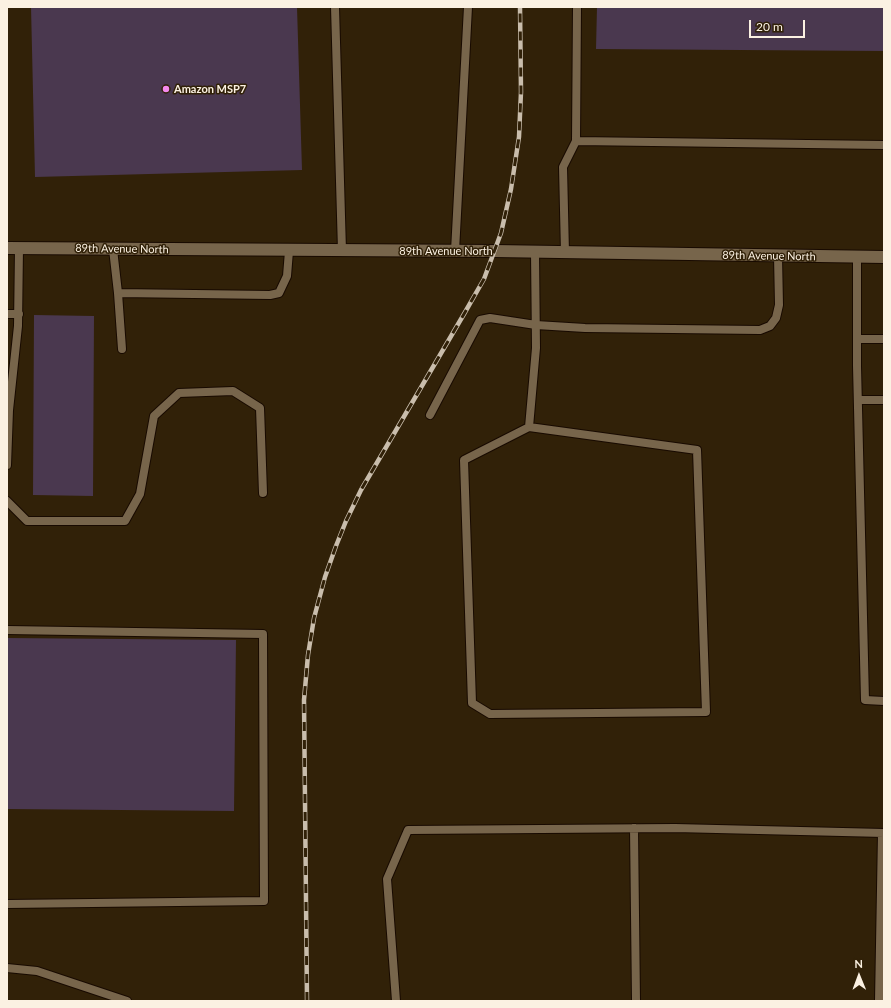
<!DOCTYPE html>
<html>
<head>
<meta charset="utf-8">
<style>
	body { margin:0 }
	#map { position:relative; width:891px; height:1008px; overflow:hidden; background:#312108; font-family:Lato,sans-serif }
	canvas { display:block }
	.frame { position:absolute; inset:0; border:8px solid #fbf1e2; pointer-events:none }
	.north { position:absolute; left:839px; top:956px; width:40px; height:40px; -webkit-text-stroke:3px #312108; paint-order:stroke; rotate:359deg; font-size:11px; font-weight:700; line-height:16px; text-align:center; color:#fbf1e2 }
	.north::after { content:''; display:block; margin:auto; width:14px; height:18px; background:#fbf1e2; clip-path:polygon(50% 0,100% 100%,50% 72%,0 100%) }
	.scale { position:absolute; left:749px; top:20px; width:56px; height:18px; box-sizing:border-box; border:2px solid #fbf1e2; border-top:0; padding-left:5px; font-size:12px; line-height:14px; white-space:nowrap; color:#fbf1e2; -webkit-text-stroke:3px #312108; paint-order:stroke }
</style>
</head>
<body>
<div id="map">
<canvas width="891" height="1008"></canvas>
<div class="frame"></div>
<div class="north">N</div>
<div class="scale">20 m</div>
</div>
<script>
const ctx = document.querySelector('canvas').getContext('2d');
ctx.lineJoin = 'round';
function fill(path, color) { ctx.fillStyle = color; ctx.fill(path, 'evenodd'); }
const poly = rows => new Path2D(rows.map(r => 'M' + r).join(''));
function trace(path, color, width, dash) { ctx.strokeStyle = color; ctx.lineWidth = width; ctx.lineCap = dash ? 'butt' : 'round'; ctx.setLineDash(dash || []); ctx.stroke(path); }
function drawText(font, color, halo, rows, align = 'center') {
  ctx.font = font + ' Lato,sans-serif'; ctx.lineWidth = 3; ctx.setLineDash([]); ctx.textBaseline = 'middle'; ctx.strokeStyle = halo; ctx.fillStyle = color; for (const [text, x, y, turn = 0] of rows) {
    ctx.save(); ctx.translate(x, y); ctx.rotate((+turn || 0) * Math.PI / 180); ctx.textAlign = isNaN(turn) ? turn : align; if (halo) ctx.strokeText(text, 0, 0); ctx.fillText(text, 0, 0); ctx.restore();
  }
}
fill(poly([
	[31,7,297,7,302,170,35,177],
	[597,7,884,7,884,51,596,49],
	[34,315,94,316,93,496,33,495],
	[7,638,236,640,234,811,7,809]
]), '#4a384f');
const lane = poly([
	[335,7,342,251],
	[576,141,577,7],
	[113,249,118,293,122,349],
	[455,251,468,7],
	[565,253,563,167,576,141,884,145],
	[857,256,857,366,865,700,884,701],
	[118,293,270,295,279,293,287,276,289,251],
	[7,314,19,314],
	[857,339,884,339],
	[858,400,884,400],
	[430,415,480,320,490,318,536,325,585,328,760,330,770,326,776,318,779,305,778,256],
	[529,427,697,450,706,712,490,714,472,703,464,460,529,427,536,348,535,252],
	[7,465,9,410,18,326,19,248],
	[7,501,27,521,125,521,140,494,154,416,179,393,233,391,260,408,263,493],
	[7,630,263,634,264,901,7,904],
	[634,828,636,1001],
	[7,968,37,971,127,1001],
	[396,1001,387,879,408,830,675,828,884,833],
	[879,1001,882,833]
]);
const secondary = poly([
	[7,248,494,251,884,257]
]);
trace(lane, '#180a00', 10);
trace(secondary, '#180a00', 14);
trace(lane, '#77654b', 8);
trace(secondary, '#77654b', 12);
const rail = poly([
	[307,1001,304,700,308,655,314,618,325,577,336,546,346,521,361,490,464,314,484,279,501,233,511,189,519,137,521,92,520,7]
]);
trace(rail, '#c9bdac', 4.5);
trace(rail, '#312108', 3, [9]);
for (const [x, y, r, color] of [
	[166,89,4,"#f589ee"]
]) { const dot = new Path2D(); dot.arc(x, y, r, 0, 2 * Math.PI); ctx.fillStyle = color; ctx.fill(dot); trace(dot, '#312108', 1.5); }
drawText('bold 11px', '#fbf1e2', '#312108', [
	["Amazon MSP7",174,89]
], 'left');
drawText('11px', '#fbf1e2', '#312108', [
	["89th Avenue North",122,249,1],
	["89th Avenue North",446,251],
	["89th Avenue North",769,256,1]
]);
</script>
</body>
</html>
